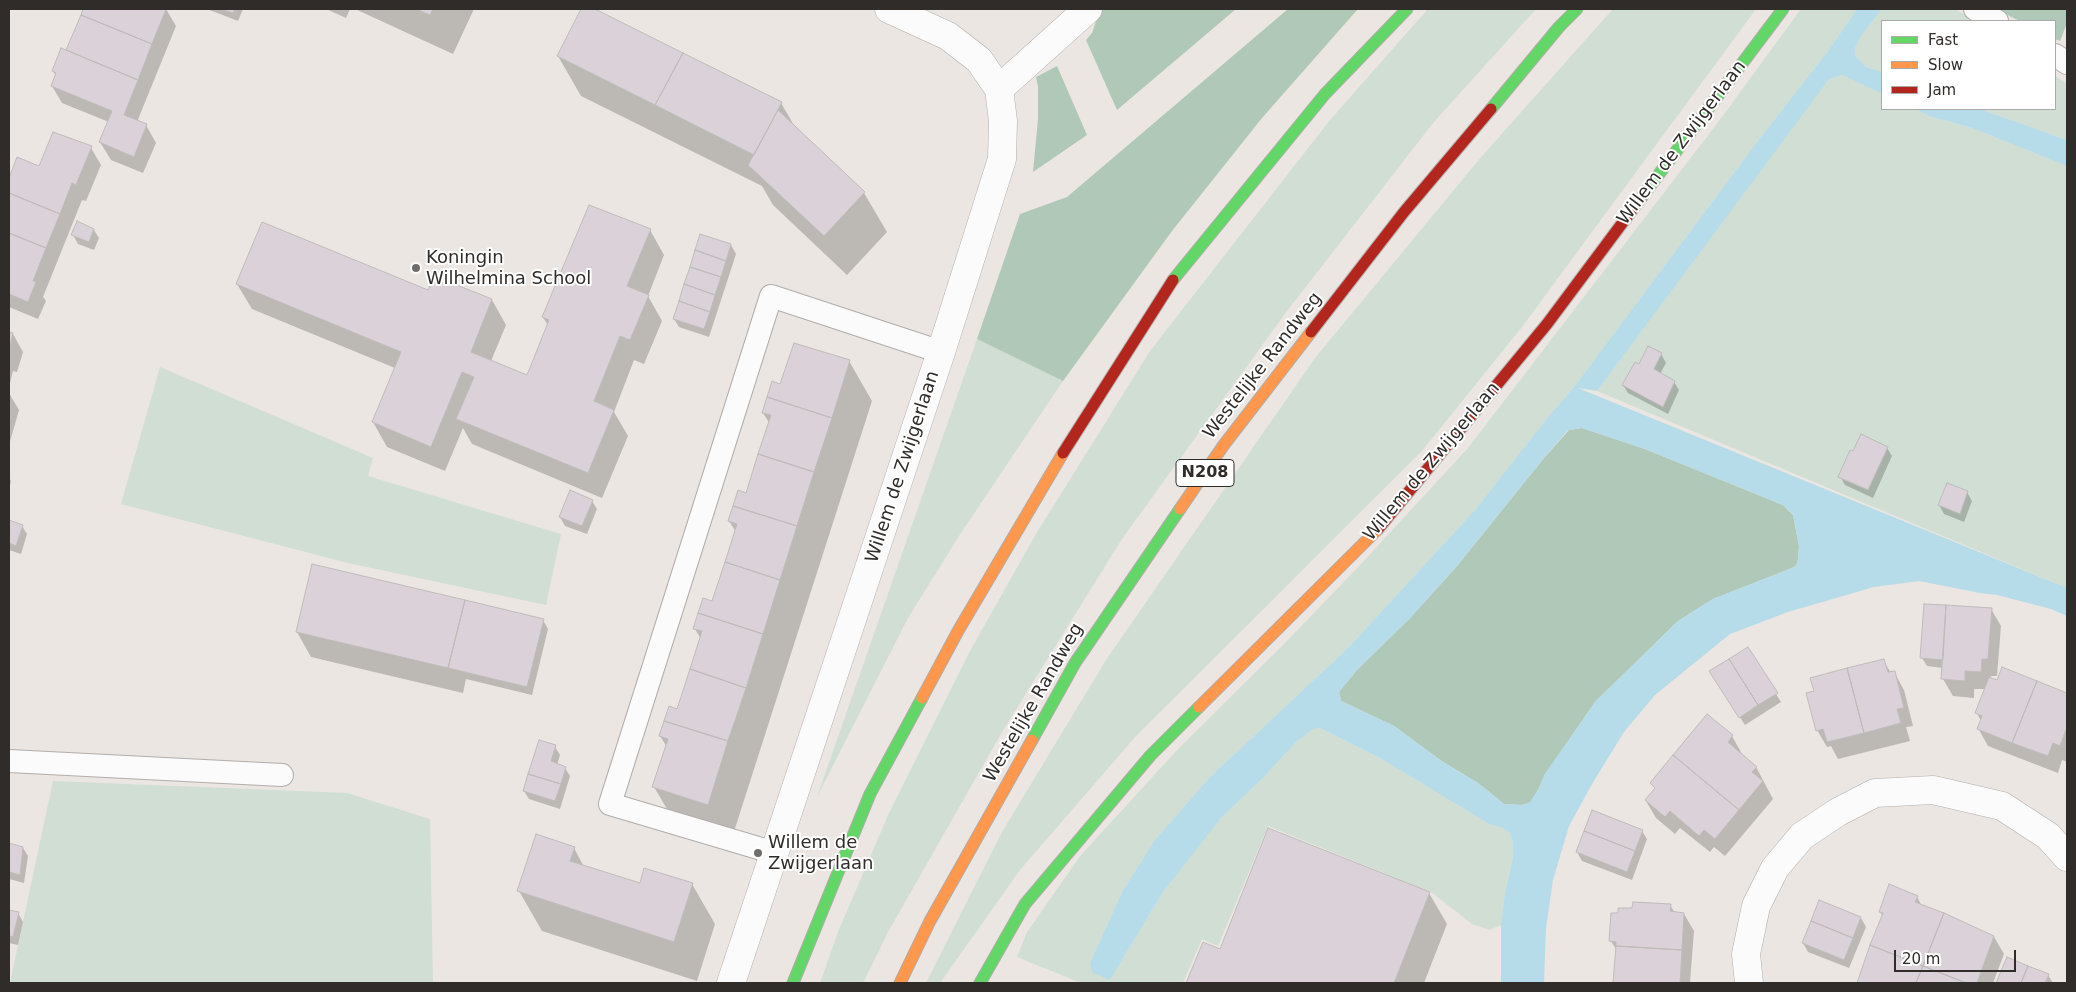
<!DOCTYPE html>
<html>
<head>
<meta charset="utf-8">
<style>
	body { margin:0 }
	#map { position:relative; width:2076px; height:992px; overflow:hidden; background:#ebe6e2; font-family:"DejaVu Sans",sans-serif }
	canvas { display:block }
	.frame { position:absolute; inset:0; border:10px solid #302c29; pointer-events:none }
	.legend { position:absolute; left:1881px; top:20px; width:175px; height:90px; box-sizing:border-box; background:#fff; border:1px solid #acaba9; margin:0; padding:6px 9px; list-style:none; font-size:15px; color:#302c29 }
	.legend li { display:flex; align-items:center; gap:10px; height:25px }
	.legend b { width:25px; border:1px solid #acaba9 }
	.scale { position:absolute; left:1894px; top:950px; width:122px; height:22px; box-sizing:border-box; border:2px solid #302c29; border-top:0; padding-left:6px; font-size:15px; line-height:18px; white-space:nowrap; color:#302c29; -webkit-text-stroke:4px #fff; paint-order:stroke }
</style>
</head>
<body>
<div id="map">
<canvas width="2076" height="992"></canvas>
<div class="frame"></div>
<ul class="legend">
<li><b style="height:6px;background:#63d668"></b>Fast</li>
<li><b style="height:6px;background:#ff974d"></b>Slow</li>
<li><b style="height:6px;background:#b3261e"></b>Jam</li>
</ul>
<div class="scale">20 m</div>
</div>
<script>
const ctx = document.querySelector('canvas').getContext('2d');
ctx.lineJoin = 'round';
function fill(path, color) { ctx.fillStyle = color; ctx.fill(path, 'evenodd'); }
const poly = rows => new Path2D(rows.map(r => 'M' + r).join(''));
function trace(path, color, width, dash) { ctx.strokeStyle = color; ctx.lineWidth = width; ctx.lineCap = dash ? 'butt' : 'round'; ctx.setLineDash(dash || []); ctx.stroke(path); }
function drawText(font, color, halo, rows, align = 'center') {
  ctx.font = font + ' "DejaVu Sans",sans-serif'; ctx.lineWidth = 4; ctx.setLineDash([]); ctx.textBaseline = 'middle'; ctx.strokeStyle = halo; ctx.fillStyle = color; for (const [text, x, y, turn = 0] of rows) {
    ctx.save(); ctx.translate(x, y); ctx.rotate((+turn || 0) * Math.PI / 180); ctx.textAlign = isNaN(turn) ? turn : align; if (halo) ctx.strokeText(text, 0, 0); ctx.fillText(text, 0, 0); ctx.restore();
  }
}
fill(poly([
	[1428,9,1536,9,1433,123,1284,315,1122,539,1002,732,888,932,863,983,820,983,838,932,889,813,970,651,1036,534,1150,351,1330,120],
	[1613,9,1756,9,1522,327,1421,452,1136,736,1020,870,940,983,926,983,1002,832,1106,660,1315,358,1482,156],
	[1801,9,1857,9,1828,51,1757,142,1574,387,1548,417,1475,510,1348,648,1210,777,1154,841,1122,892,1090,963,1110,980,1163,892,1202,840,1220,819,1264,777,1295,743,1313,729,1320,728,1380,758,1489,824,1503,828,1510,833,1513,843,1513,857,1505,893,1501,925,1489,930,1472,924,1431,892,1268,826,1218,946,1202,939,1183,983,1081,983,1017,957,1027,932,1081,855,1179,748,1285,643,1362,563,1468,448,1719,121],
	[1882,9,1955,9,1975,21,1882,21,1882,72,1866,67,1855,55,1855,48,1861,36],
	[1842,75,1882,94,1882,109,1914,109,1929,116,1972,128,2067,166,2067,588,1597,391,1824,84,1829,79],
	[2055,76,2067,84,2067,140,1980,109,2055,109],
	[977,339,1063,381,959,536,908,618,817,797],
	[160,367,373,458,368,476,561,534,546,605,348,563,121,504],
	[53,781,347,793,430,819,433,983,10,983]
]), '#d0ded3');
fill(poly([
	[1100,9,1236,9,1117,110,1086,40,1092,33],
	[1288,9,1358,9,1262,118,1172,231,1063,381,977,339,1020,214,1067,197],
	[1995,9,2067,9,2067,23,2060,41,2055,39,2055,21,2020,21],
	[1057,66,1087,135,1033,172,1038,119,1038,87,1036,77],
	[1582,428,1645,449,1783,505,1793,515,1799,546,1798,559,1796,566,1787,570,1713,599,1678,621,1595,702,1545,775,1539,788,1530,803,1522,805,1504,804,1478,783,1443,762,1394,726,1341,701,1339,692,1356,671,1410,618,1457,566,1544,458,1569,430]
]), '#b0c8b8');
fill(poly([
	[1857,9,1882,9,1861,36,1855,48,1855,55,1866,67,1882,72,1882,94,1842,75,1829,79,1597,391,1578,388,2067,588,2067,616,2051,609,1997,595,1980,593,1919,581,1874,587,1788,612,1730,634,1655,695,1624,732,1592,784,1569,826,1553,880,1546,928,1544,983,1501,983,1501,925,1505,893,1513,857,1513,843,1510,833,1503,828,1489,824,1380,758,1320,728,1313,729,1295,743,1264,777,1220,819,1163,892,1110,980,1092,972,1090,963,1122,892,1154,841,1210,777,1348,648,1475,510,1548,417,1574,387,1757,142,1828,51],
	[1582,428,1645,449,1783,505,1793,515,1799,546,1798,559,1796,566,1787,570,1713,599,1678,621,1595,702,1544,775,1539,788,1530,802,1522,805,1504,804,1478,783,1443,762,1394,726,1341,701,1339,692,1356,671,1410,618,1457,566,1544,458,1568,430],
	[1914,109,1980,109,2067,140,2067,166,1972,128,1929,116]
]), '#b5dce8');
fill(poly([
	[84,9,166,9,176,26,137,122,146,125,156,143,143,173,111,160,100,142,109,122,62,103,52,86,56,76,53,71,67,52],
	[207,9,243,9,238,21],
	[326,9,350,9,346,18],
	[355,9,474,9,453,54],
	[582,9,592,9,781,103,795,127,864,193,887,232,847,275,773,205,762,186,581,96,558,56],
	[91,148,101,165,86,201,82,200,43,297,46,301,38,319,9,307,9,182,18,159,39,168],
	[94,230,99,238,94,250,78,244,73,235],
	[650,230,664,255,648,296,662,321,644,364,634,360,614,412,628,436,602,498,472,444,463,428,445,471,387,447,373,422,395,368,252,309,237,284,428,292,435,277,492,300,506,325,491,361,528,376,548,326,543,317],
	[731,245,736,254,709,337,679,327,674,319],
	[9,333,13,334,23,352,17,372,13,371,9,387],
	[1661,354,1666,363,1660,374,1674,382,1679,390,1668,414,1628,393,1623,385,1640,365],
	[849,361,872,401,730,844,677,826,654,787,667,747,660,736,678,710,701,639,695,629,713,602,736,532,729,521,747,494,770,424,763,413,781,386],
	[9,393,19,410,9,445],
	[1887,448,1892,456,1873,498,1845,485,1840,476],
	[9,477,11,481,9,490],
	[1967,492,1972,501,1964,522,1944,514,1939,505],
	[592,501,597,509,587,534,565,526,560,517],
	[9,521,22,526,27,534,21,554,9,550],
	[1991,609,2001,626,1997,676,1991,676,1991,679,1997,681,2002,668,2067,695,2067,762,2062,760,2058,773,1988,746,1978,728,1981,721,1977,713,1986,689,1974,689,1974,698,1953,696,1943,679,1943,668,1927,666,1922,658],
	[543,620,548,629,532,695,466,679,463,693,311,657,297,632],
	[1883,660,1891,673,1894,672,1904,690,1913,726,1906,727,1910,741,1838,759,1831,746,1827,747,1817,730],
	[1716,680,1776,694,1781,702,1745,725],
	[1732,736,1742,754,1741,755,1756,767,1773,799,1725,856,1714,847,1710,852,1680,828,1675,834,1656,818,1646,801,1655,790,1652,783],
	[555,747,560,755,557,765,565,768,570,776,560,809,529,799,524,791],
	[1642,831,1647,839,1632,880,1582,861,1577,852],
	[9,845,23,848,28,856,24,883,9,879],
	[574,848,584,867,640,884,692,884,715,924,697,981,542,931,519,891],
	[1429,893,1447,924,1424,983,1187,983,1203,943,1220,950],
	[1917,897,1922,906,1972,926,1974,929,1994,937,2004,954,1993,983,1858,983,1883,917,1880,912],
	[1820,902,1861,918,1866,927,1849,968,1808,952,1803,943],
	[1670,905,1675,913,1684,914,1694,931,1690,983,1614,983,1617,951,1611,941,1619,914],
	[9,911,18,913,23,922,18,945,9,943],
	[2008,958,2048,975,2053,983,1998,983]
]), '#0003');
const building = poly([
	[83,9,166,9,152,44,81,15,83,9],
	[221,9,235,9,233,13,221,9],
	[416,9,433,9,430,15,416,9],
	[581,9,595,9,683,53,655,105,557,56,581,9],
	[81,15,152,44,138,80,66,50,81,15],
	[61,48,138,80,124,115,147,124,134,157,99,142,112,111,51,86,56,73,52,71,61,48],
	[683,53,782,102,754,155,655,105,683,53],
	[778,110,865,192,824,236,748,165,778,110],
	[53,132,92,146,76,185,72,183,60,214,9,193,9,178,17,157,39,166,53,132],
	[9,193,60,214,46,248,9,233,9,193],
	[589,205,651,229,627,286,649,295,630,340,620,336,594,401,614,410,588,473,456,419,474,377,462,372,431,447,372,422,401,352,236,284,262,222,428,290,434,276,492,299,471,352,527,375,549,320,542,317,589,205],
	[77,221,94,229,89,242,71,235,77,221],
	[9,233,46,248,33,281,36,282,28,302,9,294,9,233],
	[700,234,731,244,726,261,695,250,700,234],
	[695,250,726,261,721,277,690,267,695,250],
	[690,267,721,277,715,295,684,284,690,267],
	[684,284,715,295,710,312,679,301,684,284],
	[679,301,710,312,704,329,673,319,679,301],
	[9,332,13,333,9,350,9,332],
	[794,343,850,360,832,418,767,397,772,381,780,384,794,343],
	[1648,346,1662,353,1654,369,1675,381,1663,407,1622,385,1635,362,1639,364,1648,346],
	[767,397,832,418,814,472,758,454,771,415,762,413,767,397],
	[1861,434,1888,447,1868,490,1838,477,1850,450,1853,451,1861,434],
	[758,454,814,472,797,526,733,506,738,490,746,493,758,454],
	[1947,483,1968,491,1960,514,1938,505,1947,483],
	[570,490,593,500,582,526,559,517,570,490],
	[733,506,797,526,780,580,725,562,737,524,728,521,733,506],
	[9,520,23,525,16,546,9,543,9,520],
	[725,562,780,580,763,634,698,613,703,598,712,601,725,562],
	[312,564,465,600,448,668,296,632,312,564],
	[465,600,544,619,527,687,448,668,465,600],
	[1924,604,1946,605,1943,660,1920,658,1924,604],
	[1946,605,1992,608,1988,659,1982,659,1981,672,1965,671,1965,681,1941,679,1946,605],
	[698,613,763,634,746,688,690,669,702,631,693,629,698,613],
	[1748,647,1778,693,1758,705,1729,659,1748,647],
	[1729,659,1758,705,1739,718,1709,671,1729,659],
	[1884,659,1888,672,1895,671,1904,708,1897,709,1901,723,1864,733,1847,668,1884,659],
	[2002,667,2037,681,2012,743,1977,729,1982,716,1975,713,1989,677,1997,680,2002,667],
	[1847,668,1864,733,1827,742,1823,729,1816,731,1806,693,1814,691,1810,678,1847,668],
	[690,669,746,688,728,741,664,721,669,706,677,709,690,669],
	[2037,681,2067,693,2067,727,2060,746,2053,743,2048,756,2012,743,2037,681],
	[1707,714,1733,735,1728,742,1757,767,1752,772,1763,781,1739,810,1673,755,1707,714],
	[664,721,728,741,708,805,652,787,668,739,659,736,664,721],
	[539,740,556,745,551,761,566,767,561,784,528,774,539,740],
	[1673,755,1739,810,1715,839,1704,830,1699,836,1670,811,1665,817,1645,800,1655,788,1650,783,1673,755],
	[528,774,561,784,555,801,523,791,528,774],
	[1592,810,1643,830,1635,851,1584,831,1592,810],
	[1268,828,1430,892,1394,983,1186,983,1203,942,1220,949,1268,828],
	[1584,831,1635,851,1627,872,1576,852,1584,831],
	[536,834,575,847,570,861,640,883,644,868,693,883,674,942,517,891,536,834],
	[9,843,23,847,20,875,9,872,9,843],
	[1889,884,1918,896,1915,902,1944,913,1923,966,1870,945,1883,913,1879,912,1889,884],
	[1819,900,1861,917,1853,938,1811,921,1819,900],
	[1633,902,1671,904,1670,911,1684,913,1682,950,1616,946,1616,942,1609,941,1611,913,1618,913,1618,908,1632,908,1633,902],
	[9,910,19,912,13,937,9,936,9,910],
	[1944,913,1994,936,1977,983,1966,983,1923,966,1944,913],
	[1811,921,1853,938,1844,960,1802,943,1811,921],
	[1870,945,1923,966,1916,983,1857,983,1870,945],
	[1616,946,1682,950,1680,983,1613,983,1616,946],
	[2007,957,2028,966,2021,983,1996,983,2007,957],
	[1923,966,1966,983,1916,983,1923,966],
	[2028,966,2049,974,2045,983,2021,983,2028,966]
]);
fill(building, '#dad2d8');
trace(building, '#bebbba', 1);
const lane = poly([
	[1975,9,1997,21],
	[2055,55,2067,63],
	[9,761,282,775],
	[775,853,610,804,771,296,941,352]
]);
const street = poly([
	[999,89,1088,9],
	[731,983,941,352,1002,159,1003,121,999,89,979,60,948,36,889,9],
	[1749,983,1746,954,1756,906,1775,868,1802,836,1838,812,1875,793,1933,790,2002,806,2048,836,2067,857]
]);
const fast = poly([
	[1491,109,1559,27,1577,9],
	[1641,198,1783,9],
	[1173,280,1325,94,1407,9],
	[1032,740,1075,663,1180,509],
	[793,983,870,794,922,698],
	[980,983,1025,904,1150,756,1199,707]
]);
const slow = poly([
	[1180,509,1223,446,1311,332],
	[922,698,958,631,1063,453],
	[1199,707,1378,529],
	[900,983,930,921,1032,740]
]);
const jam = poly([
	[1311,332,1404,212,1491,109],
	[1063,453,1173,280],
	[1378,529,1547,324,1641,198]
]);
trace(lane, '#b1adaa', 24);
trace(street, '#b1adaa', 29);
trace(fast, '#b1adaa', 13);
trace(slow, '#b1adaa', 13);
trace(jam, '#b1adaa', 13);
trace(lane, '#fcfbfb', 22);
trace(street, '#fcfbfb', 28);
trace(fast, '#63d668', 11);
trace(slow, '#ff974d', 11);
trace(jam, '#b3261e', 11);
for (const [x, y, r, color] of [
	[416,268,5,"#716d6a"],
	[758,853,5,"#716d6a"]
]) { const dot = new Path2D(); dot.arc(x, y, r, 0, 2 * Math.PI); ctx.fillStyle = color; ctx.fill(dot); trace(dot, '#fff', 2); }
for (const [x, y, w] of [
	[1205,473,58]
]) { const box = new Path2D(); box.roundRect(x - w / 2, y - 13.5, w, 27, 4); ctx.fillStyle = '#fff'; ctx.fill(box); trace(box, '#302c29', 1); }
drawText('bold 16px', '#302c29', null, [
	["N208",1205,473]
]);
drawText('18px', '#302c29', '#fff', [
	["Willem de Zwijgerlaan",1682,143,-53],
	["Westelijke Randweg",1263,366,-52],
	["Willem de Zwijgerlaan",1432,462,-50],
	["Willem de Zwijgerlaan",903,467,-72],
	["Westelijke Randweg",1034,703,-60]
]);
drawText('18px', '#302c29', '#fff', [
	["Koningin",426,258],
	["Wilhelmina School",426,279],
	["Willem de",768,843],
	["Zwijgerlaan",768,864]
], 'left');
</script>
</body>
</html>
